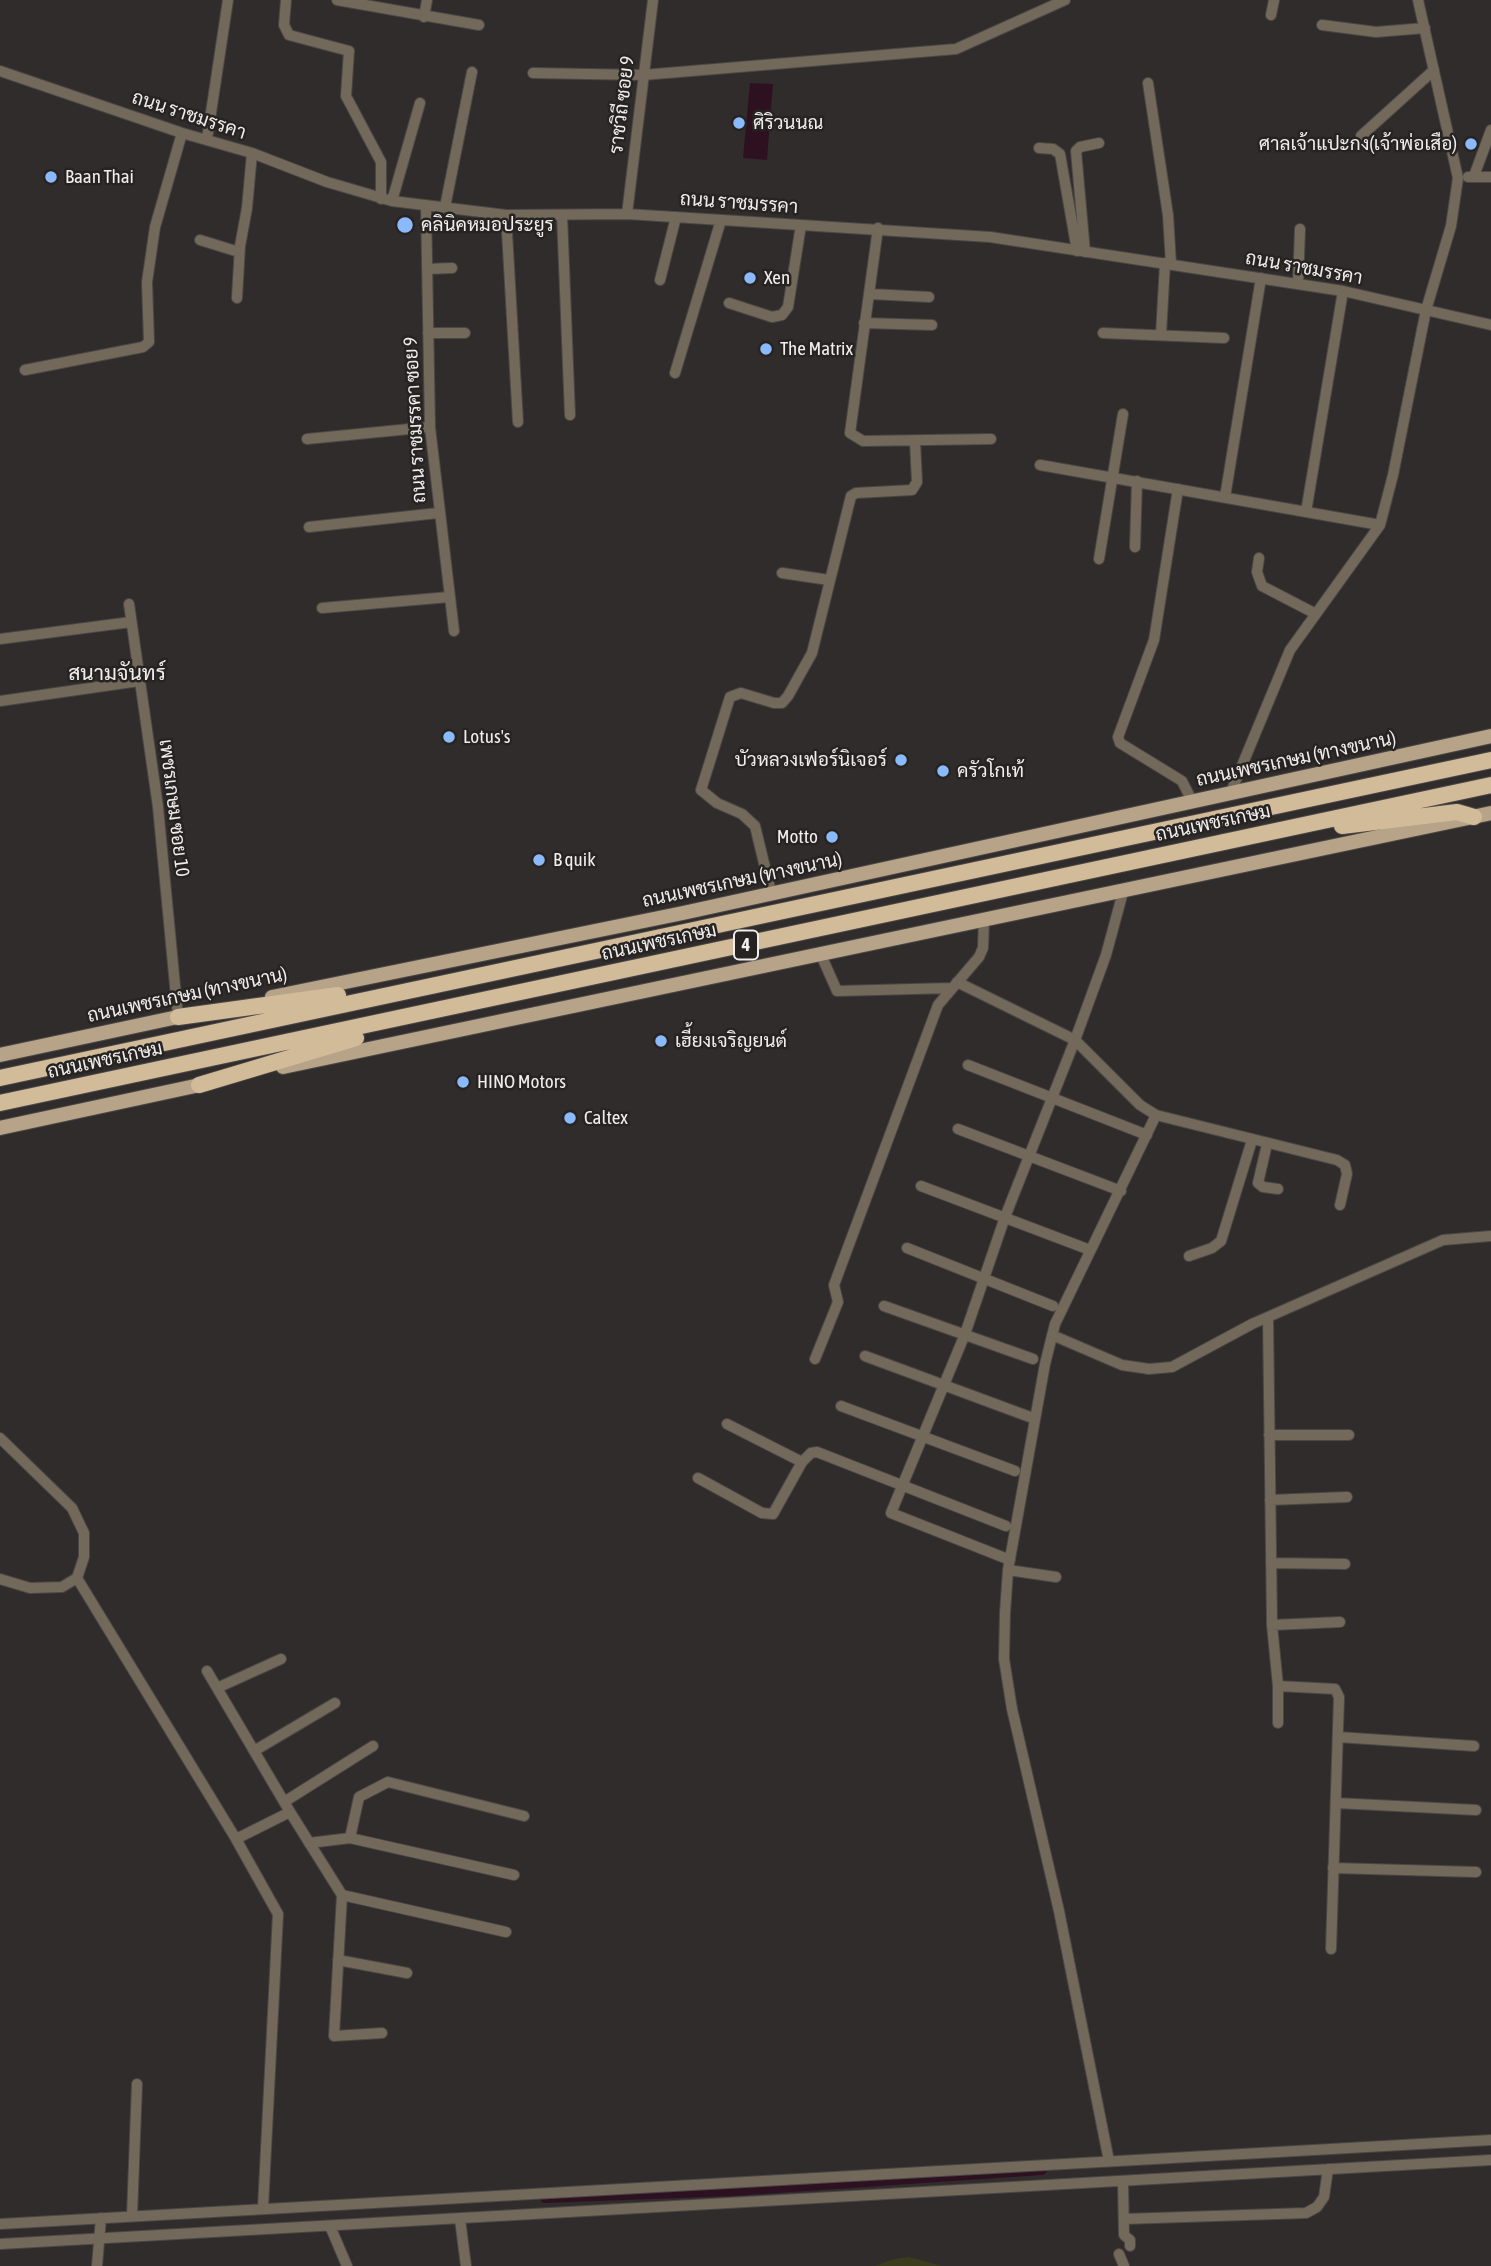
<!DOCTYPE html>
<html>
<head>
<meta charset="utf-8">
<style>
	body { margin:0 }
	canvas { display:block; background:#302c2b }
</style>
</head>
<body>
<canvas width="1491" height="2266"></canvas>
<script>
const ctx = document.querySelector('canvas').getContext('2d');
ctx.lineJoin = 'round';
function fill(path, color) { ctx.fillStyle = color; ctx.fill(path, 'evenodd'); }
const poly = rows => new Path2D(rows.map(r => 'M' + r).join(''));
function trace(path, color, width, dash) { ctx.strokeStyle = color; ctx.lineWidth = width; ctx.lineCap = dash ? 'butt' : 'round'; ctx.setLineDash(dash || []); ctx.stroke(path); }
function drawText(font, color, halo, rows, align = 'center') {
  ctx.font = font + ' "Asap Condensed",Sarabun,sans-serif'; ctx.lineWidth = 5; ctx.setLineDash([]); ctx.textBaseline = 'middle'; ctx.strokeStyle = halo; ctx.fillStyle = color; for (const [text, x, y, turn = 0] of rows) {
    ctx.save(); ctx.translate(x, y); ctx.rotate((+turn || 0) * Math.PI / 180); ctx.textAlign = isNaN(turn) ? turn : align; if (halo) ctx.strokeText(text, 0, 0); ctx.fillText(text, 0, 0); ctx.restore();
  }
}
fill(poly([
	[909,2257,942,2266,875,2266,894,2259]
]), '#3b3b1d');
fill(poly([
	[750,83,773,84,767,160,743,158]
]), '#2e1121');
trace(poly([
	[545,2198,733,2191,1042,2170]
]), '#2e1121', 10);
const minor = poly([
	[286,0,284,25,289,35,349,51,346,96,381,162,381,199],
	[337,0,479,25],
	[1271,15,1274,0],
	[424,17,427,0],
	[1322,25,1376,32,1425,28],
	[0,71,182,133,252,153,327,182,392,201,506,215,627,214,990,237,1343,291,1491,325],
	[533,73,643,75,956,49,1065,0],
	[1148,83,1168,215,1171,264],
	[1361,136,1434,70],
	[207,139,228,0],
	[1039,148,1053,149,1060,154,1077,251],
	[1474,176,1491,130],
	[1468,177,1491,177],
	[392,201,420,103],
	[426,206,430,427,454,631],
	[445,207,472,72],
	[627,214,653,0],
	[506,215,518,422],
	[562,215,570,415],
	[878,228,850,433,863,441,991,439],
	[200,240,239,252],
	[1085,252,1076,151,1080,147,1099,143],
	[428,269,452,268],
	[660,280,676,217],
	[1298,284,1300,229],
	[870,294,929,297],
	[237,298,240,246,247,208,252,153],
	[729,303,772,317,782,315,788,307,801,225],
	[864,323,932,325],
	[428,333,465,333],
	[1103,333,1224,338],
	[1161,335,1165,263],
	[25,370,143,347,149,342,147,282,155,227,182,133],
	[675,373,721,220],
	[307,439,430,427],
	[1040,465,1380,525],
	[1178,489,1154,640,1118,737,1120,743,1182,781,1192,801],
	[1225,497,1261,278],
	[1306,512,1343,291],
	[309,527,438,513],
	[1135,547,1137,481],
	[1259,558,1257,572,1262,586,1316,614],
	[1099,559,1123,414],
	[782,573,829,580],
	[129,604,158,807,178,1017],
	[322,608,449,597],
	[0,639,131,622],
	[0,701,139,681],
	[1231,792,1290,650,1380,525,1393,475,1426,310,1451,226,1458,178,1418,0],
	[771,892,755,826,742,814,717,803,701,790,730,697,741,693,774,703,782,703,788,696,812,653,851,496,856,493,912,490,917,482,915,441],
	[821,955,837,991,951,988],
	[957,982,1075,1040,1140,1105,1156,1115,1055,1324,1045,1364,1008,1570,1005,1613,1004,1659,1012,1709,1059,1911,1109,2161],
	[968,1065,1147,1135],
	[1156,1115,1337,1160,1345,1165,1347,1174,1340,1205],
	[958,1129,1121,1191],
	[1267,1144,1258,1183,1263,1187,1278,1189],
	[921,1186,1090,1250],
	[907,1248,1053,1306],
	[1189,1256,1212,1248,1221,1241,1252,1140],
	[884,1306,1033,1359],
	[1268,1317,1272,1625,1278,1686,1335,1689,1339,1697,1331,1949],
	[1052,1335,1122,1365,1149,1369,1172,1367,1252,1324,1443,1240,1491,1236],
	[865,1356,1030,1417],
	[815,1359,838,1302,834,1285,938,1005,979,957,983,948,984,920],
	[841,1406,1015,1471],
	[727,1424,802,1462],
	[1269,1435,1349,1435],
	[0,1438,72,1508,84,1533,84,1557,77,1578,62,1587,30,1588,0,1579],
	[698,1478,762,1513,773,1514,802,1462,811,1453,817,1452,1006,1526],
	[1270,1500,1347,1497],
	[1010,1560,891,1513,965,1334,1005,1217,1075,1040,1106,955,1123,892],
	[1271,1563,1345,1564],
	[1008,1570,1056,1577],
	[77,1578,236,1839,278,1914,263,2208],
	[1272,1625,1340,1622],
	[207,1671,290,1812,236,1839],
	[1278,1686,1278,1723],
	[217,1688,281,1659],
	[1338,1737,1474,1746],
	[254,1751,335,1703],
	[284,1802,373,1746],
	[1336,1803,1476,1810],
	[290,1812,342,1895,334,2036,382,2033],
	[350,1838,514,1875],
	[309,1843,350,1838,359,1797,388,1782,524,1816],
	[1333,1868,1476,1872],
	[342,1895,506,1932],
	[338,1960,407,1973],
	[1123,2182,1124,2235,1130,2240,1130,2246],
	[132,2216,137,2084],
	[460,2219,466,2266],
	[1124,2219,1306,2213,1317,2207,1324,2197,1328,2169],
	[0,2224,1491,2140],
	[330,2226,347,2266],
	[0,2244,1491,2160],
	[1119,2254,1124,2266],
	[97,2266,101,2218]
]);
const major = poly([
	[272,997,683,913,1491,736],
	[0,1055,187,1015],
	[283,1067,1491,813],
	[0,1128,209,1083]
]);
const highway = poly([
	[1342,826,1457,812,1474,817],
	[178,1017,338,995],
	[0,1078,1491,760],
	[199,1085,356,1038],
	[0,1103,1491,785]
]);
trace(minor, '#4b4746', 12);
trace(major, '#4b4746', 16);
trace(highway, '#4b4746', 18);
trace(minor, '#72695b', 10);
trace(major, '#b7a488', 14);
trace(highway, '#d2bb99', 16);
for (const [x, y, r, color] of [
	[739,123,7,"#8bbafc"],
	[1471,144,7,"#8bbafc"],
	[51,177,7,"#8bbafc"],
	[405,225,9,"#8bbafc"],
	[750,278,7,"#8bbafc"],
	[766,349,7,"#8bbafc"],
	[449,737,7,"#8bbafc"],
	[901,760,7,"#8bbafc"],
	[943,771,7,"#8bbafc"],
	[832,837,7,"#8bbafc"],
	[539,860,7,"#8bbafc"],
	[661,1041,7,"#8bbafc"],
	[463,1082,7,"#8bbafc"],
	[570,1118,7,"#8bbafc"]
]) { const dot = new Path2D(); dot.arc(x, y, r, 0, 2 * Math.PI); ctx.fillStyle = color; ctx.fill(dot); trace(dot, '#262321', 2.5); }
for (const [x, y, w] of [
	[746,945,24]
]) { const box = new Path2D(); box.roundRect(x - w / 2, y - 14.5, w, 29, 5); ctx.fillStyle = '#262321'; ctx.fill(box); trace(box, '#f0eeed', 2); }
drawText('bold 18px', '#f0eeed', null, [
	["4",746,945]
]);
drawText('19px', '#f0eeed', '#262321', [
	["ราชวิถี ซอย 9",622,105,-83],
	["ถนน ราชมรรคา",189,115,18],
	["ถนน ราชมรรคา",739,203,4],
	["ถนน ราชมรรคา",1304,268,10],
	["ถนน ราชมรรคา ซอย 9",415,420,-93],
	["ถนนเพชรเกษม (ทางขนาน)",1296,759,-12],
	["เพชรเกษม ซอย 10",174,808,83],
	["ถนนเพชรเกษม",1213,823,-12],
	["ถนนเพชรเกษม (ทางขนาน)",742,880,-12],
	["ถนนเพชรเกษม",659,942,-12],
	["ถนนเพชรเกษม (ทางขนาน)",187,995,-12],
	["ถนนเพชรเกษม",105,1060,-12]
]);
drawText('19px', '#f0eeed', '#262321', [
	["ศิริวนนณ",753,123],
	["ศาลเจ้าแปะกง(เจ้าพ่อเสือ)",1457,144,"right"],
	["Baan Thai",65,177],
	["คลินิคหมอประยูร",421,225],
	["Xen",764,278],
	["The Matrix",780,349],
	["Lotus's",463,737],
	["บัวหลวงเฟอร์นิเจอร์",887,760,"right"],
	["ครัวโกเท้",957,771],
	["Motto",818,837,"right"],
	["B quik",553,860],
	["เฮี้ยงเจริญยนต์",675,1041],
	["HINO Motors",477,1082],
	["Caltex",584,1118]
], 'left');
drawText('21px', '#f0eeed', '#262321', [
	["สนามจันทร์",117,673]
]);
</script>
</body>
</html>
